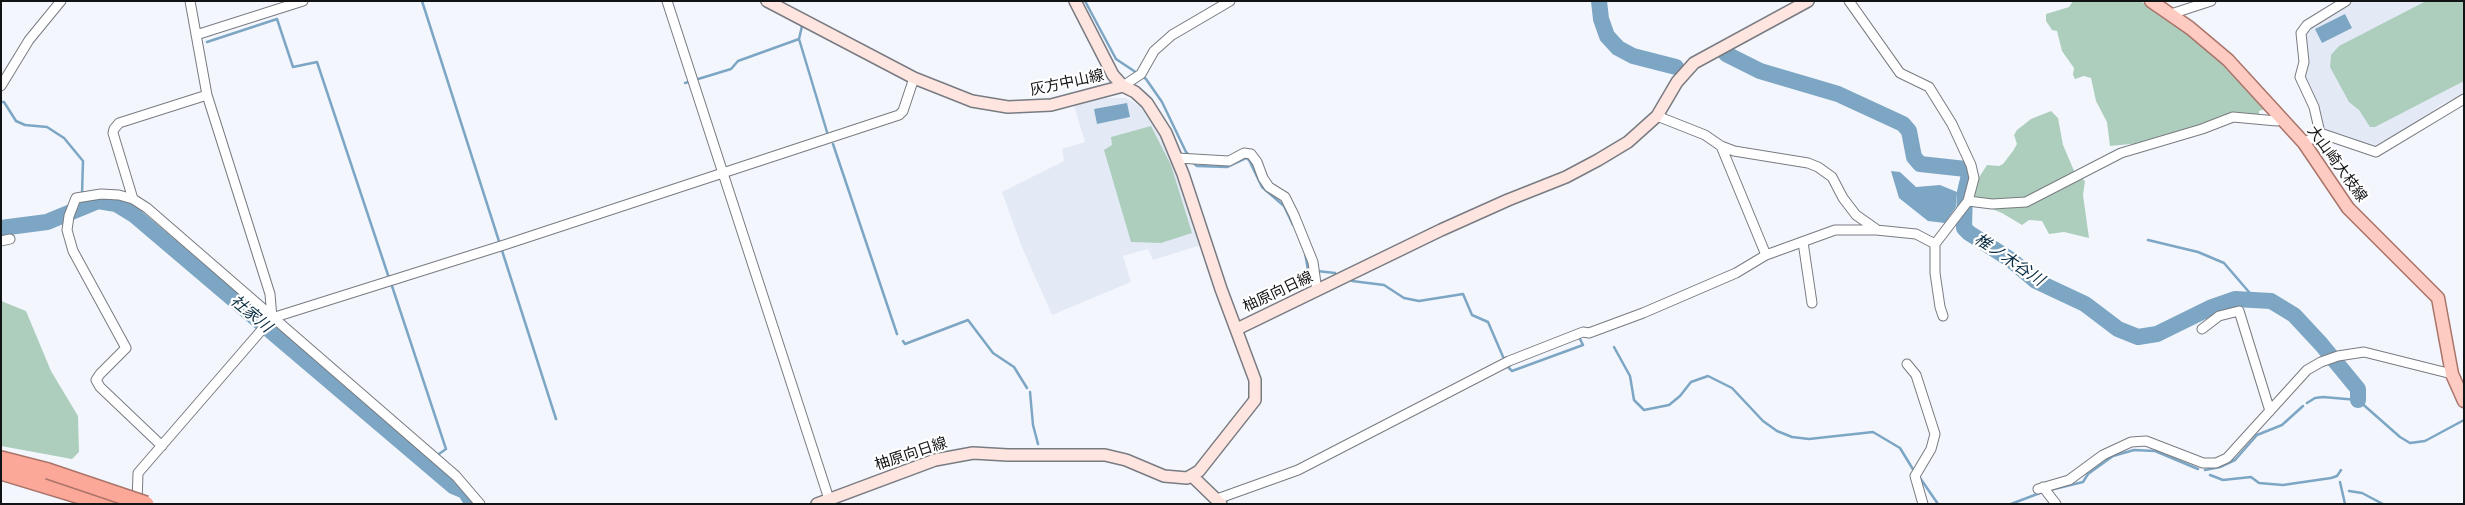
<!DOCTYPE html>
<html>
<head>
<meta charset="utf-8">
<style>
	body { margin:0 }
	#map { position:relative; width:2465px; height:505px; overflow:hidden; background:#f3f6fd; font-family:"Work Sans",sans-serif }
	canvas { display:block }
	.frame { position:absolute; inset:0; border:2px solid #121315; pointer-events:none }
</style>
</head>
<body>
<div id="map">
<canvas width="2465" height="505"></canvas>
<div class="frame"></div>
</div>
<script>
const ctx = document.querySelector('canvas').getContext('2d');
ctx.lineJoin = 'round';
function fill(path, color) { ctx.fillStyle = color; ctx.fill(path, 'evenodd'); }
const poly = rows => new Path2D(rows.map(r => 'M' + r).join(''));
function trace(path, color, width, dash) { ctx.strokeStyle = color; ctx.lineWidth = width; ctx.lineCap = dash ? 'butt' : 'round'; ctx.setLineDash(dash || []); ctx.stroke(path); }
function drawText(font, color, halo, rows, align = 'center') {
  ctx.font = font + ' "Work Sans","Noto Sans JP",sans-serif'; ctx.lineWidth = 4.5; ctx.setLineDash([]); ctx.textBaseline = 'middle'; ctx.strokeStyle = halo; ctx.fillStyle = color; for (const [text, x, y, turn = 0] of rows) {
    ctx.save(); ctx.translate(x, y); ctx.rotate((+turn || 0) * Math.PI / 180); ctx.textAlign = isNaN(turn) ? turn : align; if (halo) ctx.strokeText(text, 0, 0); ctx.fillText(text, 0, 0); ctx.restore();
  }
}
fill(poly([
	[2351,1,2464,1,2464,94,2442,104,2410,126,2373,147,2347,136,2324,130,2304,76,2305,34,2308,27],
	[1104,98,1126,98,1150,112,1172,158,1201,245,1153,260,1148,249,1123,256,1131,282,1052,315,1021,245,1002,192,1064,161,1062,149,1085,142,1074,106]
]), '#e3eaf6');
fill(poly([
	[2073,1,2140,1,2209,43,2265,109,2259,111,2259,116,2141,143,2110,146,2107,122,2096,101,2091,78,2084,76,2075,79,2073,75,2074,68,2062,51,2057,31,2052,30,2046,21,2046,14,2069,7],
	[2426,1,2464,1,2464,81,2375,127,2370,127,2359,110,2349,102,2330,67,2331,55,2339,46],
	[2051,111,2058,118,2063,145,2075,173,2085,181,2083,195,2089,238,2064,232,2049,234,2042,221,2029,220,2022,225,2002,213,1972,201,1978,179,1987,165,1999,166,2003,164,2013,151,2017,144,2014,135,2017,130,2031,119],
	[1151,126,1171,165,1192,233,1161,243,1131,242,1104,150,1112,145,1111,137],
	[1,301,26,311,51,371,78,416,79,452,72,459,1,446]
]), '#adcebd');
fill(poly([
	[2345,14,2352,28,2322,43,2315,29],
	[1127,103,1130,117,1097,124,1094,109],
	[1891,171,1900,172,1916,187,1940,185,1957,192,1956,207,1945,223,1928,221,1899,198]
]), '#7ca6c4');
trace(poly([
	[422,1,556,419],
	[1085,1,1116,59,1137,73],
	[802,26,799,39,827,132],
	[207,42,277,19,293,67,317,62,389,278],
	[1142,76,1146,79,1162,102,1186,152,1190,156],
	[685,83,731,69,738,61,799,39],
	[1,102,4,102,16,121,25,125,47,127,64,138,83,161,82,194],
	[833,144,897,334],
	[1192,162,1197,166,1227,167,1246,158,1249,160,1262,187,1284,206,1293,225],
	[82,200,83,206],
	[2148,240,2198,252,2224,263,2255,299],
	[1305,253,1308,270,1312,270],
	[1317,271,1335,273],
	[1352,281,1384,285,1404,298,1419,301,1463,294,1472,315,1488,322,1507,366,1512,371,1583,345,1580,339],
	[391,283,446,449,436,456],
	[903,341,905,344,968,320,993,353,1014,367,1027,388],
	[1614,347,1630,376,1634,400,1644,410,1669,405,1680,396,1691,382,1708,376,1732,388,1763,421,1777,431,1792,437,1809,439,1873,432,1900,448,1914,471],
	[1030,392,1033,425,1038,444],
	[2307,403,2315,398,2323,397,2358,400,2400,437,2410,443,2425,441,2464,420],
	[2205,470,2220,467,2235,460,2257,435,2282,425,2303,406],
	[1918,475,1938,504],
	[2210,475,2223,480,2251,477,2259,483,2283,485,2331,478,2337,476,2341,470],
	[2340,482,2345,504],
	[2050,490,2083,482,2088,474,2113,456,2134,450,2155,451,2198,469],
	[2349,491,2362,493,2383,504],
	[2011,504,2040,493]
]), '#7ca6c4', 2.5);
trace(poly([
	[1599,1,1601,19,1607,36,1618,48,1633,56,1676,67],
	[1726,54,1760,71,1838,94,1903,124,1909,131,1914,157,1920,164,1966,169,1969,175,1965,192,1964,228,1969,233,2011,260,2036,281,2085,304,2118,329,2138,337,2157,334,2212,307,2235,299,2271,301,2294,315,2321,344,2358,389,2358,400],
	[1,228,47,222,98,201,116,204,134,215,453,486,465,491,473,504]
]), '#7ca6c4', 16);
const street = poly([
	[190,1,207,95,270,294,272,318],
	[667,1,829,499],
	[1849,1,1900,73,1929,87,1952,124,1971,165,1974,178,1968,201,1935,244,1935,273,1940,307,1943,316],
	[2171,14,2211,1],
	[196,35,303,1],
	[1,86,29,40,61,1],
	[1123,86,1141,74,1154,51,1172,35,1230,1],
	[1657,116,1705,135,1721,146,1734,151,1808,163,1818,167,1832,177,1843,198,1856,215,1876,229],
	[2320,133,2314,107,2300,77,2304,62,2301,33,2307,25,2346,1],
	[2304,143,2320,133,2376,152,2464,99],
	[1721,146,1766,255],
	[1177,158,1229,161,1244,153,1251,154,1257,162,1263,178,1269,187,1285,197,1294,215,1313,262,1317,291],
	[133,199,113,133,114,129,119,123,207,95],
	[1968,201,1992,204,2026,202,2121,153,2202,129,2233,117,2277,121,2281,118],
	[1,241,10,239],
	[1803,242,1812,303],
	[2202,329,2219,316,2239,311,2270,411],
	[1907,364,1916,375,1935,434,1931,449,1915,476,1923,504],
	[162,446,100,387,96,380,100,374,126,348,73,251,67,230,69,216,76,198,101,194,119,195,133,199,147,208,456,476,480,504],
	[2043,487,2056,504],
	[2038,489,2069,480,2103,455,2131,442,2146,441,2203,463,2216,463,2227,458,2307,370,2321,362,2338,356,2364,352,2452,374],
	[1217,499,1298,470,1509,361,1583,332,1589,333,1643,313,1736,273,1766,255,1835,230,1876,230,1916,234,1935,244],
	[137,503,138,473,272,318,504,245,899,115,903,111,914,78]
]);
const secondary = poly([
	[767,1,914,78,972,101,1008,107,1051,105,1123,86],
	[1237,329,1441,230,1508,200,1566,177,1598,160,1628,142,1657,116,1677,82,1694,63,1808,1],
	[1192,476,1221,504],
	[817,504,935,460,973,453,1008,455,1105,455,1126,460,1164,476,1187,478,1199,471,1255,400,1255,380,1221,289,1183,174,1166,133,1147,103,1135,92,1123,86,1113,75,1075,1]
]);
const primary = poly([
	[2151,1,2190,28,2228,60,2304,143,2348,208,2438,298,2452,374,2464,401]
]);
const highway = poly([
	[1,459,48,471],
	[1,472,107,504]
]);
trace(street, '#787b81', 11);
trace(secondary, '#787b81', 14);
trace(primary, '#aa746a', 15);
trace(highway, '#aa746a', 18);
trace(street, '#fff', 9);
trace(secondary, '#fee5e0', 11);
trace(primary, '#fdcbc1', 12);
trace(highway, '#fca898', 15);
const highwayBridge = poly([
	[48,471,146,504]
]);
trace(highwayBridge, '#aa746a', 18, []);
trace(highwayBridge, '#fca898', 15);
drawText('15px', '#121315', '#fff', [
	["灰方中山線",1067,83,-12],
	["大山崎大枝線",2337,164,54],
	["柚原向日線",1278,292,-25],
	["柚原向日線",911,454,-18]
]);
drawText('italic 16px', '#0b2f45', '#fff', [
	["椎ノ木谷川",2009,260,34],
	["社家川",251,314,40]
]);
</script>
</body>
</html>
